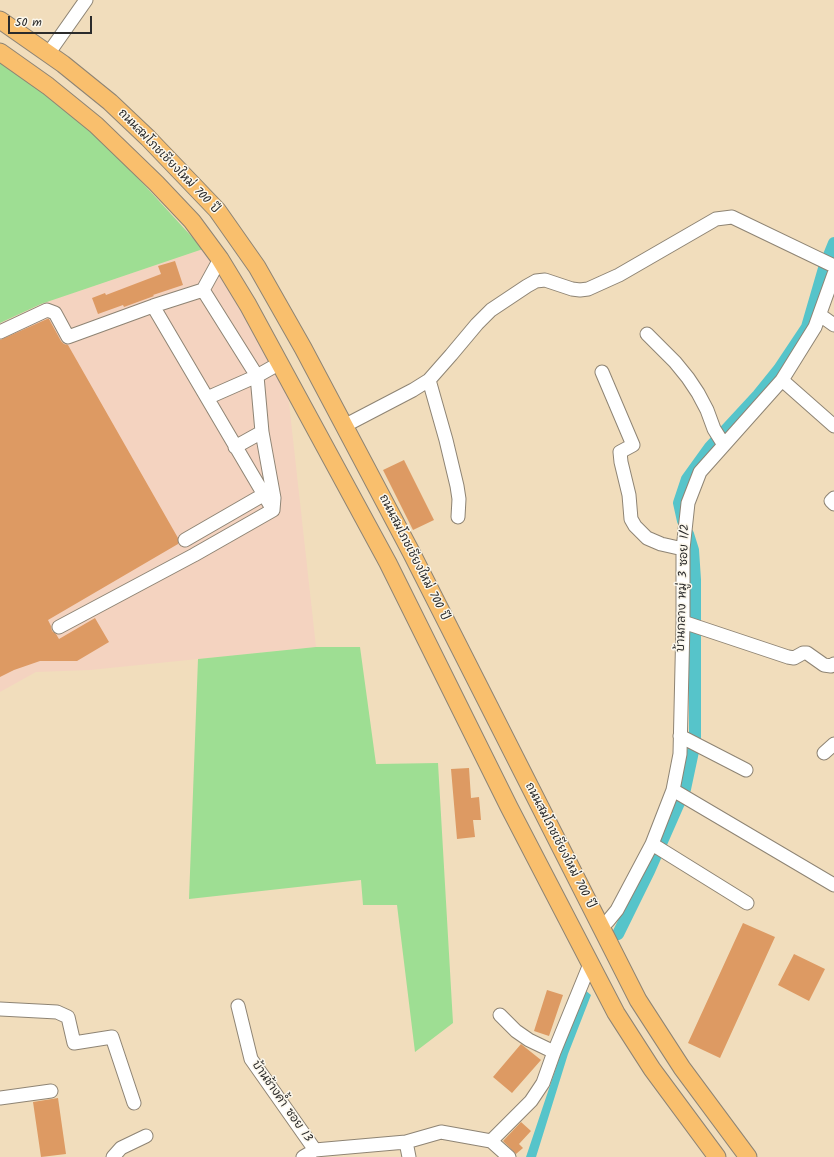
<!DOCTYPE html>
<html>
<head>
<meta charset="utf-8">
<style>
	body { margin:0 }
	#map { position:relative; width:834px; height:1157px; overflow:hidden; background:#f1ddbc; font-family:Kalam,sans-serif }
	canvas { display:block }
	.scale { position:absolute; left:8px; top:16px; width:84px; height:18px; box-sizing:border-box; border:2px solid #2b2b2b; border-top:0; padding-left:5px; font-size:12px; line-height:14px; white-space:nowrap; color:#2b2b2b; -webkit-text-stroke:3px #fbf7ec; paint-order:stroke }
</style>
</head>
<body>
<div id="map">
<canvas width="834" height="1157"></canvas>
<div class="scale">50 m</div>
</div>
<script>
const ctx = document.querySelector('canvas').getContext('2d');
ctx.lineJoin = 'round';
function fill(path, color) { ctx.fillStyle = color; ctx.fill(path, 'evenodd'); }
const poly = rows => new Path2D(rows.map(r => 'M' + r).join(''));
function trace(path, color, width, dash) { ctx.strokeStyle = color; ctx.lineWidth = width; ctx.lineCap = dash ? 'butt' : 'round'; ctx.setLineDash(dash || []); ctx.stroke(path); }
function drawText(font, color, halo, rows, align = 'center') {
  ctx.font = font + ' Kalam,"Playpen Sans Thai",sans-serif'; ctx.lineWidth = 3; ctx.setLineDash([]); ctx.textBaseline = 'middle'; ctx.strokeStyle = halo; ctx.fillStyle = color; for (const [text, x, y, turn = 0] of rows) {
    ctx.save(); ctx.translate(x, y); ctx.rotate((+turn || 0) * Math.PI / 180); ctx.textAlign = isNaN(turn) ? turn : align; if (halo) ctx.strokeText(text, 0, 0); ctx.fillText(text, 0, 0); ctx.restore();
  }
}
fill(poly([
	[203,249,244,314,288,394,316,647,90,670,36,672,0,692,0,323,41,304]
]), '#f4d3c0');
fill(poly([
	[0,62,41,90,100,138,149,190,203,249,41,304,0,323],
	[316,647,360,647,376,764,438,763,453,1023,415,1052,397,905,363,905,361,880,189,899,198,659]
]), '#9ede93');
fill(poly([
	[585,990,591,995,568,1054,536,1157,526,1157,568,1032]
]), '#56c4ca');
trace(poly([
	[683,521,679,503,687,479,710,447,758,395,779,369,807,327,825,265,834,243],
	[618,934,649,871,685,789,695,742,695,580,693,550,688,534]
]), '#56c4ca', 12);
fill(poly([
	[175,261,183,285,153,295,154,296,124,307,123,305,98,314,92,298,105,293,106,295,161,274,158,266],
	[47,319,49,319,61,341,64,344,68,345,178,538,178,544,48,620,51,626,52,631,56,634,59,639,95,618,109,642,77,661,40,661,14,670,0,677,0,340],
	[404,460,434,520,413,530,383,470],
	[469,768,471,798,479,797,481,820,473,820,475,837,457,839,451,769],
	[743,923,775,937,720,1058,688,1043],
	[794,954,825,969,809,1001,778,985],
	[547,990,563,995,549,1036,534,1031],
	[521,1044,541,1060,512,1093,493,1077],
	[58,1098,66,1154,41,1157,33,1102],
	[521,1122,531,1131,519,1144,523,1148,516,1154,503,1141]
]), '#dd9a63');
const minor = poly([
	[48,54,86,0],
	[203,290,257,376,207,398],
	[153,306,273,510],
	[820,315,834,325],
	[0,332,47,310,55,313,68,337,153,306,203,290,220,259],
	[647,334,675,362,688,378,698,393,707,410,714,429,724,445],
	[602,372,633,445,620,452,621,462,629,495,631,519,635,526,647,538,661,544,683,549],
	[429,380,446,440,457,486,459,499,458,517],
	[782,380,834,426],
	[344,426,413,390,429,380,451,355,477,324,491,310,527,286,536,281,545,280,572,289,580,290,588,289,619,275,716,219,732,217,834,266],
	[235,447,262,432],
	[834,498,831,501,834,504],
	[273,510,274,498,262,432,257,376,280,363],
	[185,540,263,495],
	[683,622,788,657,794,658,803,653,807,653,824,665,831,666,834,664],
	[59,627,194,555,273,510],
	[680,736,746,770],
	[824,753,834,744],
	[673,790,834,885],
	[652,844,747,903],
	[601,928,608,921,617,910,652,844,673,790,680,754,683,622,683,549,688,503,700,472,782,380,815,327,834,274],
	[238,1006,251,1059,315,1150],
	[0,1009,57,1012,68,1017,74,1043,112,1037,134,1103],
	[500,1015,516,1031,529,1040,554,1052],
	[0,1098,51,1091],
	[491,1141,531,1101,543,1083,554,1052,590,964],
	[491,1141,509,1157],
	[406,1142,409,1157],
	[113,1157,121,1148,146,1136],
	[303,1157,315,1150,406,1142,441,1132,491,1141]
]);
const major = poly([
	[0,20,63,64,110,102,148,138,217,210,257,267,303,348,411,552,638,1000,682,1068,748,1157],
	[0,52,48,86,96,125,156,183,192,221,220,259,248,305,388,563,509,807,616,1013,652,1069,717,1157]
]);
trace(minor, '#8e8474', 15);
trace(major, '#8e8474', 19);
trace(minor, '#fff', 13);
trace(major, '#f9bf6d', 17);
drawText('12px', '#2b2b2b', '#fbf7ec', [
	["ถนนสมโภชเชียงใหม่ 700 ปี",168,162,46],
	["ถนนสมโภชเชียงใหม่ 700 ปี",413,558,63],
	["บ้านกลาง หมู่ 3 ซอย 1/2",684,588,-88],
	["ถนนสมโภชเชียงใหม่ 700 ปี",559,846,63],
	["บ้านช้างค้ำ ซอย 13",281,1102,55]
]);
</script>
</body>
</html>
